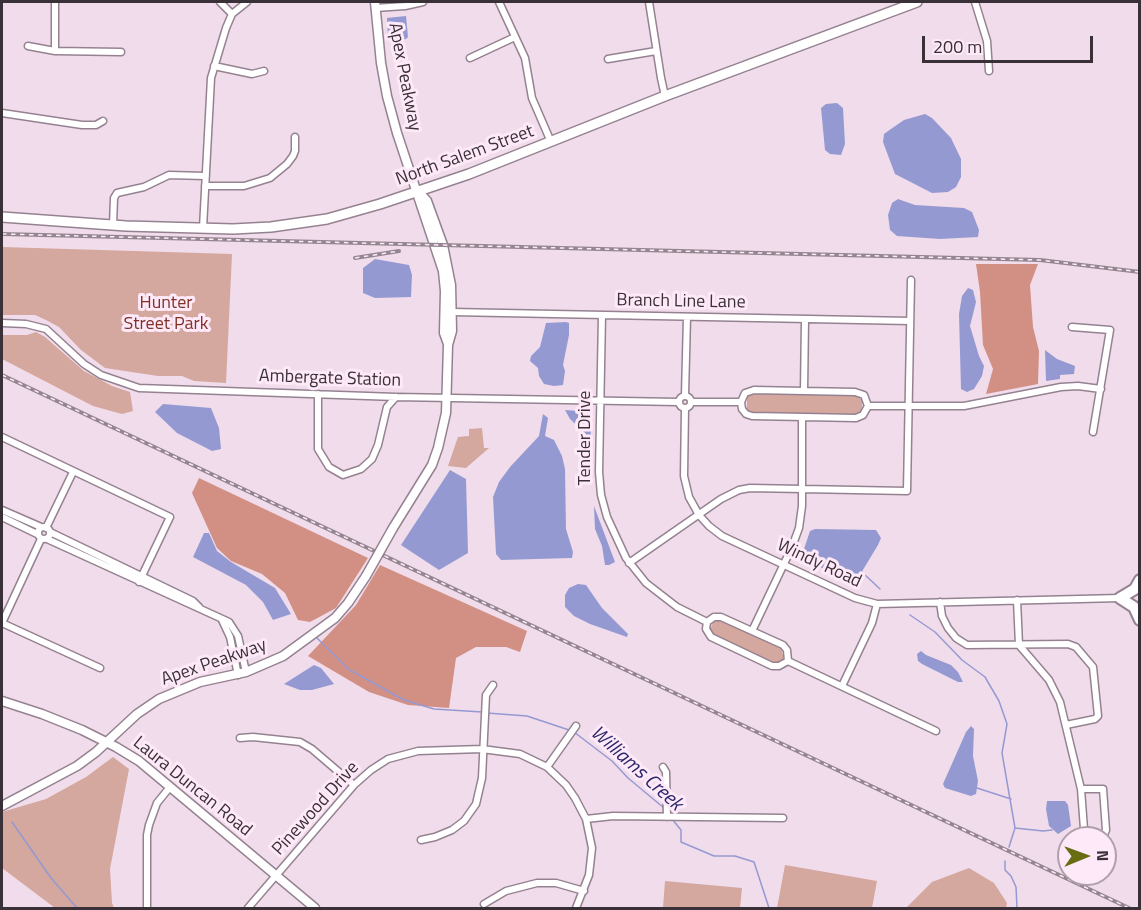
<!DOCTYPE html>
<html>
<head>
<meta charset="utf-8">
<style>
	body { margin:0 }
	#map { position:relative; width:1141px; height:910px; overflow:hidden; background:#f1dceb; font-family:"Titillium Web",sans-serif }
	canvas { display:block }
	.frame { position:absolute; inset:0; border:3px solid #393137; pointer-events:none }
	.north { position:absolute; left:1057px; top:826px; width:60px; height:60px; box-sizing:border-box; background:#fee9f8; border:2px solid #af9fab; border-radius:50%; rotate:89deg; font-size:16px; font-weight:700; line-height:24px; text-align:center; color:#393137 }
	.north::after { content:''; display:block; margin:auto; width:21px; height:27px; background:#686d12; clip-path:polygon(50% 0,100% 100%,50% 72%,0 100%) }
	.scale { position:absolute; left:922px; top:36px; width:171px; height:27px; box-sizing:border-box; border:3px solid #393137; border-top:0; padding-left:8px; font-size:18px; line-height:21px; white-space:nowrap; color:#393137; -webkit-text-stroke:4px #fee9f8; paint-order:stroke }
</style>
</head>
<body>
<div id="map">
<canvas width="1141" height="910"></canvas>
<div class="frame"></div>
<div class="north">N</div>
<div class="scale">200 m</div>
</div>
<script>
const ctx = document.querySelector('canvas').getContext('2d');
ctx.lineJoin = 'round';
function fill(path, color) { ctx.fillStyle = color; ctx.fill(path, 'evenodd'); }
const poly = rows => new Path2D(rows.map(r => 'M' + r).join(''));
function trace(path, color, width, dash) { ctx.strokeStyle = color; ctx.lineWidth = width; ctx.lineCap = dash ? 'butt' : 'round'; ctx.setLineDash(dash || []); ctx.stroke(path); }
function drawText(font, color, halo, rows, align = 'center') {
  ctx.font = font + ' "Titillium Web",sans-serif'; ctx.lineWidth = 6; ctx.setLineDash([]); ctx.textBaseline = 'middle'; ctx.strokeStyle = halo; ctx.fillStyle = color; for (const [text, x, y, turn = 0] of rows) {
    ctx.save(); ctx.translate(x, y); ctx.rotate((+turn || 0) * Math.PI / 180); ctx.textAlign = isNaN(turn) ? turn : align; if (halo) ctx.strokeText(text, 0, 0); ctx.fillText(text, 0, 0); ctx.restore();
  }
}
fill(poly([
	[2,247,232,254,226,383,194,381,182,376,158,376,105,368,81,350,59,327,46,320,35,315,2,315],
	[36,332,45,337,84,371,112,386,130,392,133,411,122,414,93,406,2,359,2,335,27,335],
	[759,393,852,395,859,397,862,401,862,408,860,413,851,415,750,413,747,411,747,396],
	[482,428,484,448,489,448,466,468,448,466,458,437,469,436,469,429],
	[718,619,781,648,784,658,780,663,772,663,715,636,710,629,713,623],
	[113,757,129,769,110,869,112,903,114,908,55,908,2,868,2,812,46,799,86,777],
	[785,865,877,881,872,908,777,908],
	[969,868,994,883,1007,903,1006,908,906,908,932,882],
	[665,881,742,888,740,908,663,908]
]), '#d4a79f');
fill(poly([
	[976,264,1038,264,1030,285,1033,327,1039,351,1038,384,986,394,993,369,983,345,980,292],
	[199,478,368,558,336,608,310,622,298,620,285,593,262,574,231,561,217,548,192,493],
	[380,565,527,631,520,652,506,647,476,647,456,658,449,708,408,705,369,692,308,656,356,605]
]), '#d29084');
fill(poly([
	[406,16,408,37,406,39,391,42,388,40,387,18],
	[837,103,843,108,845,144,841,155,830,154,825,150,821,108,826,104],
	[925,114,932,118,951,138,961,159,961,177,956,187,948,192,932,193,895,174,883,142,884,134,888,131,904,120],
	[898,199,915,205,964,208,972,212,979,230,978,237,940,239,897,236,890,230,888,215,892,203],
	[375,259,409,265,412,275,411,297,375,298,363,293,363,268],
	[968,288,973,290,976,302,970,326,979,356,984,366,982,376,974,389,967,392,961,389,959,314,962,296],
	[566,322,569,323,569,335,563,365,565,371,563,385,554,386,544,384,539,376,538,368,530,361,531,356,540,347,546,323],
	[1045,350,1057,359,1075,366,1074,374,1060,375,1060,379,1046,381],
	[163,404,211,408,219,428,221,449,212,451,177,433,155,412],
	[565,410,590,412,591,443,586,434,570,419],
	[543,414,548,418,545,436,554,440,562,456,565,469,566,529,573,552,572,558,501,560,496,554,493,497,499,482,510,467,539,436],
	[450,470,466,479,468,553,439,570,401,545],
	[594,506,615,562,609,565,605,565,602,546,595,529],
	[815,529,876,530,881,538,878,545,855,583,848,582,805,559,803,552,810,531],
	[204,533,209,533,217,551,231,562,275,588,291,614,273,620,263,602,246,585,193,557],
	[578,584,586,585,602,608,628,634,627,637,590,624,574,616,565,607,565,595,569,588],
	[921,651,926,655,951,665,958,672,963,682,958,682,922,664,918,661,917,654],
	[314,665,321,668,334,684,312,690,300,690,284,684],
	[971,726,974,729,973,756,978,781,976,794,971,796,945,788,943,784,966,732],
	[1047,801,1065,801,1068,805,1071,826,1058,834,1049,826,1046,809]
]), '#9599d2');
trace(poly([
	[862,572,880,589],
	[910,615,935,632,962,660,985,677,999,701,1007,724,1002,753,1015,828,1009,847],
	[315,636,348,669,404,700,434,709,482,712],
	[487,713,527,716,569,730],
	[574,732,612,761,628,778,664,808],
	[977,788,1011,799],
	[672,819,681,830,681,842,714,856,735,856,754,862,769,908],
	[12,822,51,878,77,908],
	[1015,828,1043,831,1052,830],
	[1005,861,1005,870,1011,876,1016,887,1017,908]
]), '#9599d2', 1.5);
const street = poly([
	[220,2,232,14],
	[499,2,525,58,532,98,551,142],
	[649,2,661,78,665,96],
	[975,2,987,41,989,71],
	[375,8,405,6,423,2],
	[28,46,55,51,121,52],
	[55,51,55,2],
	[470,58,515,37],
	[608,59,656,51],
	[214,66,252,74,264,71],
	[2,113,82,125,96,125,103,121],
	[205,186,244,186,270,178,287,164,293,156,295,151,295,137],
	[113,225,114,198,117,193,144,187,169,175,205,176],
	[203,228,211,78,226,28,232,14,247,2],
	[452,312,910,321],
	[602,315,599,472,601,495,607,517,626,558,646,583,677,607,707,622],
	[2,323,26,324,46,329,84,364,101,375,139,388,396,397,678,402],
	[1072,327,1110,330,1093,432],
	[754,390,855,392,864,395,868,406,863,415,856,418,752,416,746,414,742,409,741,402,745,393,754,390],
	[804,391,805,319],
	[318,394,318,449,329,467,343,475,361,469,372,459,378,445,387,407,396,397],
	[685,395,687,317],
	'679 402a6 6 0 1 1 12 0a6 6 0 1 1-12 0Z',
	[691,402,741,402],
	[868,406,964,406,1061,387,1078,386,1101,389],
	[685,408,684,476,689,497,699,515,709,526,722,536,855,598,877,604,1120,598],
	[2,437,170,517,139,582],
	[2,510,41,527],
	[2,517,37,534],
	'38 533a6 6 0 1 1 12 0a6 6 0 1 1-12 0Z',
	[46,528,73,472],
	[50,532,193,601,199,607],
	[47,539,229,622,238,636,246,672],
	[629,563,721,499,739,490,750,488,907,491,911,280],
	[1017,600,1019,645,1049,680,1060,702,1081,789,1084,829,1103,837,1106,830,1103,789,1081,789],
	[940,602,942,616,948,628,956,638,967,645,1068,644,1076,647,1093,667,1098,716,1095,719,1066,725],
	[714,617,721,617,783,645,787,650,788,661,779,666,772,666,711,637,706,629,707,622,714,617],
	[222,620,230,637,238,675],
	[2,623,100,668],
	[2,623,41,539],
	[752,631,792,547,799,528,802,506,802,417],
	[788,661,936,731],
	[842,686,872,623,877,604],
	[240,738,253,737,300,742,312,749,354,785],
	[547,767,576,726],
	[663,767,666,772,667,817],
	[586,819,613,816,783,818],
	[421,840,435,837,452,830,464,821,476,804,482,778,486,695,493,685],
	[484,904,506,891,537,883,556,883,584,891],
	[147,908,147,835,149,825,157,803,170,787],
	[248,908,354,785,371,770,388,759,418,751,482,749,520,754,547,767,566,785,575,798,586,819,592,848,589,875,576,908]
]);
const secondary = poly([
	[375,2,381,63,387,96,397,133,443,271,445,291,444,333,448,344],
	[393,528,432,465,438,448,446,413,448,345,452,331,451,285,443,245,427,201,418,191],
	[2,701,42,714,82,730,116,747,139,761,315,908],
	[2,806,77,766,96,752,137,714,159,699,200,682,246,672,283,656,335,618,348,603,366,576]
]);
const primary = poly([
	[2,217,126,226,233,229,271,227,327,219,380,204,469,174,665,96,917,2]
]);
const highway = poly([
	[1120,598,1134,607,1140,620],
	[1120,598,1135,589,1140,580]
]);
trace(street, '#958290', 9);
trace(secondary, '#958290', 11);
trace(primary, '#958290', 12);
trace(highway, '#958290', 14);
trace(street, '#fff', 6);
trace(secondary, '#fff', 8);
trace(primary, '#fff', 9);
trace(highway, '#fff', 10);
const rail = poly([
	[2,234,1040,260,1140,272],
	[355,258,399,251],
	[2,375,1129,908]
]);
trace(rail, '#948690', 4);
trace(rail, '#fee9f8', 1.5, [4.5]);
const secondaryBridge = poly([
	[366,576,393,528]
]);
trace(secondaryBridge, '#958290', 11, []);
trace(secondaryBridge, '#fff', 8);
drawText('18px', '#393137', '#fee9f8', [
	["Apex Peakway",404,77,79],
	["North Salem Street",465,156,-20],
	["Branch Line Lane",681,302,1],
	["Ambergate Station",330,379,2],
	["Tender Drive",586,438,-90],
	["Windy Road",819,564,25],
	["Apex Peakway",214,663,-19],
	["Laura Duncan Road",192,787,39],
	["Pinewood Drive",316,809,-48]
]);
drawText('18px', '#803025', '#fee9f8', [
	["Hunter",166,304],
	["Street Park",166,325]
]);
drawText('italic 20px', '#2b2769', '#fee9f8', [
	["Williams Creek",636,769,42]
]);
</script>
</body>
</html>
